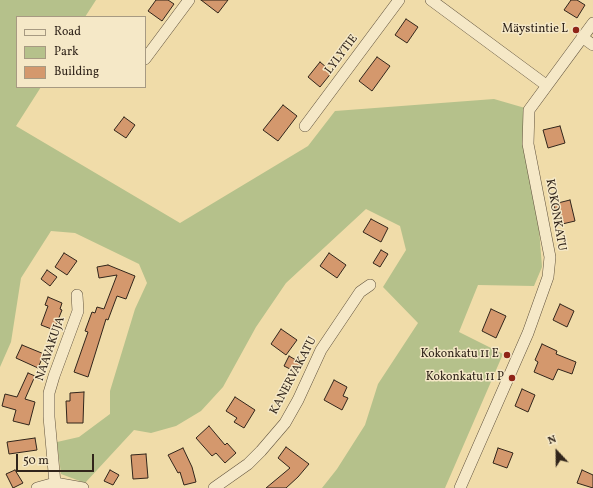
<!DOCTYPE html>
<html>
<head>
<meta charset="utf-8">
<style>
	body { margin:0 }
	#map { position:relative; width:593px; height:488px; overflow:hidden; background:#f0dca9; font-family:Vollkorn,serif }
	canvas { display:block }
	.legend { position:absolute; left:16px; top:16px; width:130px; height:72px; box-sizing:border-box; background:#f5e8c7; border:1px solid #a79a82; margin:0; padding:5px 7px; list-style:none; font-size:12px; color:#31251b }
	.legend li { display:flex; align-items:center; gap:8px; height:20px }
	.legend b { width:20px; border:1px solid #a79a82 }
	.north { position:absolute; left:537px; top:432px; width:40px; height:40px; -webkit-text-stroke:3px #f5e8c7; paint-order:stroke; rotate:338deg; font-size:11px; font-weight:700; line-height:16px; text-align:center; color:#31251b }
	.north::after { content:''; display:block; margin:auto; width:14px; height:18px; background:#31251b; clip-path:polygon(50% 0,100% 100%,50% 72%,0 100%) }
	.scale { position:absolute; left:16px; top:454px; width:78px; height:18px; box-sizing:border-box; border:2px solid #31251b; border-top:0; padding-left:5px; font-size:12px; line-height:14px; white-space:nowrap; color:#31251b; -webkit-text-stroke:3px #f5e8c7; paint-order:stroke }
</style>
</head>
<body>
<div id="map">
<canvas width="593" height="488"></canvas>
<ul class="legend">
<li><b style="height:5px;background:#f5e8c7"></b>Road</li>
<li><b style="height:11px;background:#b5c18b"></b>Park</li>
<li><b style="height:11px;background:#d4986d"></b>Building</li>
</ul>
<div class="north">N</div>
<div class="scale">50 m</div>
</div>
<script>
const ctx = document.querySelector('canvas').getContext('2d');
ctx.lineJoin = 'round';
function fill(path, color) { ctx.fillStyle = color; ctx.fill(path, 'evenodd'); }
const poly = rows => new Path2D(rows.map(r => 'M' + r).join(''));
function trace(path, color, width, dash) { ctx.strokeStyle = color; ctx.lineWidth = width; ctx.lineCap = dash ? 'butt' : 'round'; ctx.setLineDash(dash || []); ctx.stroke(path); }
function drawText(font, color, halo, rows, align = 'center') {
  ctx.font = font + ' Vollkorn,serif'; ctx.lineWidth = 3; ctx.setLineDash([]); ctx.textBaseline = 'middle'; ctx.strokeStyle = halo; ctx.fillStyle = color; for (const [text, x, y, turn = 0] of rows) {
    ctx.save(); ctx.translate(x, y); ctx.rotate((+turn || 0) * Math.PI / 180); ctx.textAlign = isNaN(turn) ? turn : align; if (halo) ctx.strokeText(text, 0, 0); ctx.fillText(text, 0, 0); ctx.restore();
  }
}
fill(poly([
	[0,0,96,0,85,17,17,17,17,87,41,87,16,126,180,223,308,146,335,111,494,99,525,108,523,121,523,142,539,228,542,267,534,286,478,285,459,332,503,354,445,488,322,488,337,469,365,425,378,384,418,323,383,287,406,250,400,226,366,209,286,283,256,327,223,387,201,411,176,426,151,433,134,430,85,483,61,474,57,442,79,437,110,414,110,391,135,309,147,283,139,264,75,233,51,231,21,278,11,342,0,367]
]), '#b5c18b');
const building = poly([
	[156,0,168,0,174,4,162,21,148,11,156,0],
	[201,0,228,0,218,13,201,0],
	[571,0,577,0,585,5,577,18,564,10,571,0],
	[406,19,418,27,407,43,395,35,406,19],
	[377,57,390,66,372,91,359,81,377,57],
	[320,62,332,72,320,87,308,77,320,62],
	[283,105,297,116,278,141,263,130,283,105],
	[124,117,135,125,126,138,114,130,124,117],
	[560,126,565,143,548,148,543,130,560,126],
	[570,200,575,221,558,225,554,204,570,200],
	[371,219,388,228,381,242,363,232,371,219],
	[381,250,388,254,380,267,373,263,381,250],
	[64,253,77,261,67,275,55,267,64,253],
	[329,253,346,265,337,278,320,266,329,253],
	[108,265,135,276,126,299,117,296,108,320,106,319,88,377,74,372,88,332,85,331,92,312,95,313,97,307,104,309,117,275,99,278,97,267,108,265],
	[47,270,57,277,50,286,41,279,47,270],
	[48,297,62,303,60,309,62,310,54,330,41,325,48,306,45,305,48,297],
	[560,304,574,311,567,327,553,320,560,304],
	[491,309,506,316,496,338,482,331,491,309],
	[281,329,297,340,286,355,271,344,281,329],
	[542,344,557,351,556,354,576,362,572,374,558,369,553,380,534,372,538,362,535,360,542,344],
	[22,345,44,354,38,368,16,358,22,345],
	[289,356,301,363,296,372,284,366,289,356],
	[28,373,35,376,25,399,35,402,29,425,13,421,16,410,2,406,5,394,17,397,28,373],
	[334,380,347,387,343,396,348,398,342,410,324,400,334,380],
	[522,389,535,395,528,412,515,406,522,389],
	[84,392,83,423,67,423,66,401,70,401,70,393,84,392],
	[235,397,255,410,244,428,234,422,237,418,226,411,235,397],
	[209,426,225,445,227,443,236,453,225,463,216,453,212,456,196,438,209,426],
	[35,438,37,450,9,454,7,442,35,438],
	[286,447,309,464,298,477,286,488,266,488,290,468,278,458,286,447],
	[183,448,192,467,196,482,184,485,180,472,178,473,168,455,183,448],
	[498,448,513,453,507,468,493,463,498,448],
	[146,454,148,478,133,479,131,455,146,454],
	[15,470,23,483,13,488,6,474,15,470],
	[110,470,119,475,113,485,104,481,110,470],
	[582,470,593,475,593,488,577,483,582,470]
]);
fill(building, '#d4986d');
trace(building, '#31251b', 1);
const street = poly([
	[431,0,546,85],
	[582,37,593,45],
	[145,59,189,0],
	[305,126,399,0],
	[55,483,49,417,49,393,54,376,78,311,77,295],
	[37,488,55,483,83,488],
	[214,488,248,464,261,451,285,423,298,400,321,350,360,292,370,285],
	[460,488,528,333,548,277,550,257,528,144,529,110,593,23]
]);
trace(street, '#61533e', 12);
trace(street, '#f5e8c7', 11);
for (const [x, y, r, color] of [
	[576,30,4,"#8f2418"],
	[507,355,4,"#8f2418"],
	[512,378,4,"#8f2418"]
]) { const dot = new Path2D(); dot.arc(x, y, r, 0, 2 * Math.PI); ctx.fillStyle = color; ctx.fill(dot); trace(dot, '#f5e8c7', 1.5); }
drawText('12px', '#31251b', '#f5e8c7', [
	["Mäystintie L",568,30],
	["Kokonkatu 11 E",499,355],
	["Kokonkatu 11 P",504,378]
], 'right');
drawText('12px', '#31251b', '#f5e8c7', [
	["LYLYTIE",342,55,-53],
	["KOKONKATU",555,215,80],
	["NAAVAKUJA",51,349,-71],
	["KANERVAKATU",294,376,-62]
]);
</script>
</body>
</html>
